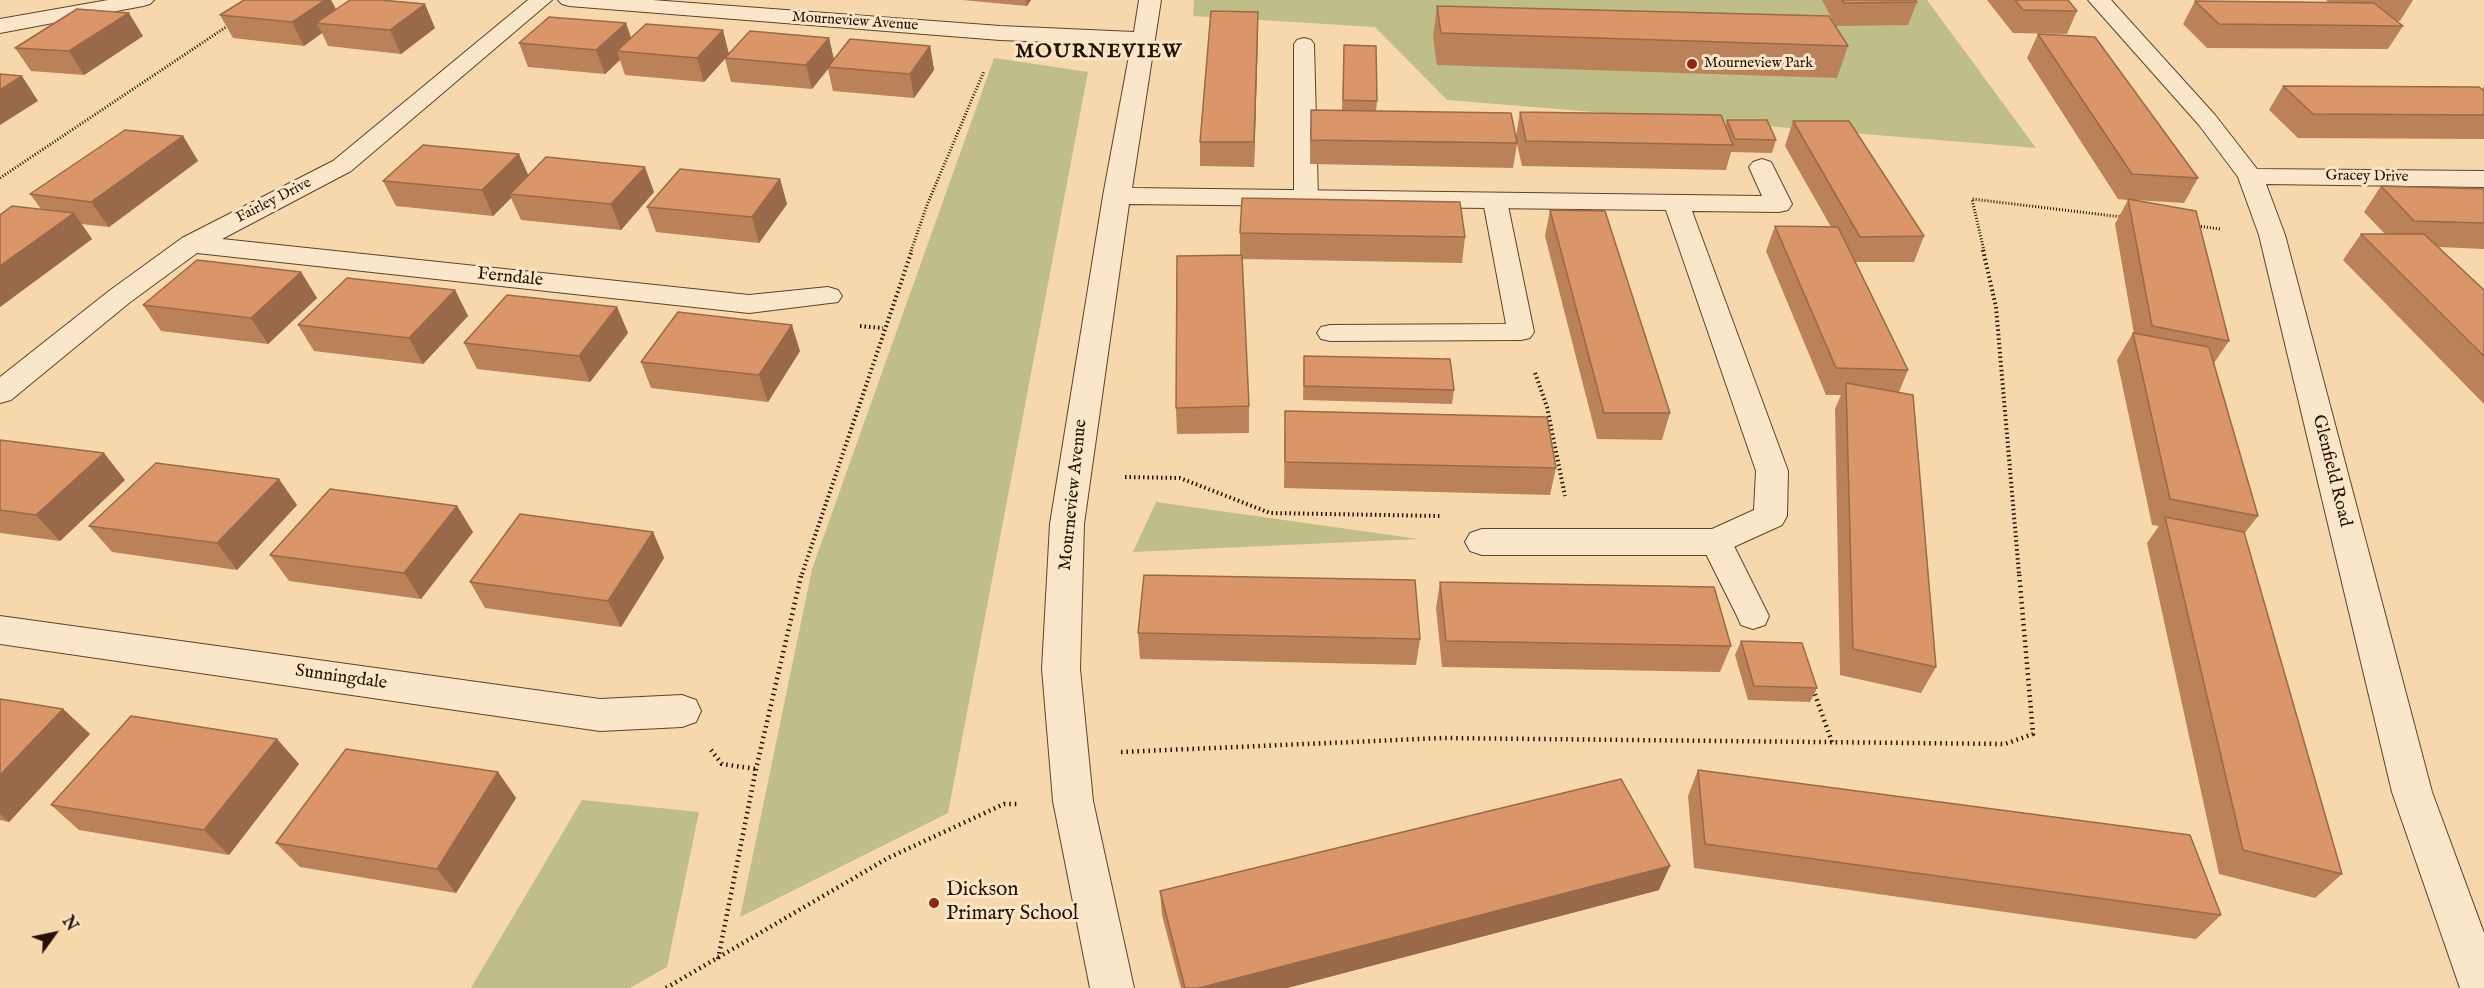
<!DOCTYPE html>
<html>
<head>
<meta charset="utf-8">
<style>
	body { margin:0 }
	#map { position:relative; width:2484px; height:988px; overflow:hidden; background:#f7d8ac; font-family:"IM FELL English",serif }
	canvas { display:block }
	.north { position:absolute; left:24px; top:904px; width:60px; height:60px; -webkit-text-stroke:4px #fae6c9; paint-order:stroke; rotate:57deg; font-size:16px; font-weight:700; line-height:24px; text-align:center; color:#281101 }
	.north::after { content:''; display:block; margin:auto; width:21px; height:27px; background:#281101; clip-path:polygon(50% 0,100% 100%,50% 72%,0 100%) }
</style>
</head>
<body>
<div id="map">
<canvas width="2484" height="988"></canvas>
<div class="north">N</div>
</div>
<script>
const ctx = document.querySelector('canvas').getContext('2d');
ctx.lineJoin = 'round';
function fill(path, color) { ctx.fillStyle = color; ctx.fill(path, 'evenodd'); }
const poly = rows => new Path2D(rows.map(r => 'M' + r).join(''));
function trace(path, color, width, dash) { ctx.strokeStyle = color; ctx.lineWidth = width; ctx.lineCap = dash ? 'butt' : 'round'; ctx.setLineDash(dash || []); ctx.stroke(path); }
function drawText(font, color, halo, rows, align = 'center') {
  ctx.font = font + ' "IM FELL English",serif'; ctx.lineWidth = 6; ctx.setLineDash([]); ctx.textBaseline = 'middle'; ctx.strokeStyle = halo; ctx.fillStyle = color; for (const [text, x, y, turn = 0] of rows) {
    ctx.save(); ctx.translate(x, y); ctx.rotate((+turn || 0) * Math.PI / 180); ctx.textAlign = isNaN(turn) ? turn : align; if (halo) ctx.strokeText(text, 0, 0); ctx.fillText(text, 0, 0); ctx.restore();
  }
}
fill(poly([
	[1194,0,1927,0,2036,148,1447,100,1375,27,1193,16],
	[994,58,1088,72,948,813,740,917,812,569],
	[1156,502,1419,539,1133,552],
	[582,800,699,812,667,967,630,988,471,988]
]), '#bfbe88');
const lane = poly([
	[1304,38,1311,40,1314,44,1318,198,1314,203,1306,205,1298,203,1294,198,1294,44,1297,40,1304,38],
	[1495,194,1503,196,1507,201,1534,332,1530,338,1521,340,1330,341,1321,339,1317,333,1321,327,1330,325,1506,324,1483,201,1487,196,1495,194],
	[1716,531,1727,534,1732,542,1769,616,1765,625,1753,629,1741,625,1737,616,1700,542,1705,534,1716,531]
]);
const street = poly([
	[108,0,154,0,150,4,143,6,0,33,0,19,108,0],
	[528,0,552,0,351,171,222,239,749,295,828,287,838,290,842,296,838,302,749,313,197,253,129,303,11,400,0,403,0,377,109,291,182,238,333,161,528,0],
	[558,0,652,0,1000,26,1134,32,1139,0,1161,0,1132,188,1762,196,1749,167,1753,162,1762,159,1771,162,1792,204,1788,210,1779,212,1692,211,1788,471,1787,516,1782,525,1716,555,1482,555,1470,551,1465,542,1470,533,1482,529,1712,529,1754,510,1756,471,1666,210,1129,204,1084,524,1080,669,1093,801,1134,988,1090,988,1053,801,1042,669,1050,524,1103,196,1131,45,1000,40,569,6,562,4,558,0],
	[2088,0,2111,0,2215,115,2257,169,2484,171,2484,187,2266,184,2285,235,2432,792,2484,933,2484,988,2460,988,2392,792,2259,235,2238,177,2199,125,2088,0],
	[0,616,600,699,682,695,696,700,701,711,696,722,682,727,600,731,0,644,0,616]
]);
trace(lane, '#5c432c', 2);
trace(street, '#5c432c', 2);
trace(poly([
	[0,178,229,25],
	[2198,226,2220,229],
	[911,251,927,205,984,71],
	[1984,251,1972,199,2122,217]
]), '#281101', 3, [1, 2]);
trace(poly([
	[1983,250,1996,307,2019,574],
	[860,326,883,328],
	[1535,373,1547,407,1565,496],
	[1125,477,1180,478,1270,513,1441,516],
	[802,574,912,250]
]), '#281101', 4, [1.5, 3]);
trace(poly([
	[1813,689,1832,742],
	[711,750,722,764,756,769],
	[1121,752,1443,738,2005,744,2033,734,2019,572],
	[718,959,756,769,802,572],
	[666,988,888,858,1004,804,1018,804]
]), '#281101', 4.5, [1.5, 4]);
fill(lane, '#fae6c9');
fill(street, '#fae6c9');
fill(poly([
	[244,0,331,0,336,9,435,28,401,54,328,46,322,33,304,46,233,38,220,15],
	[962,0,1031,0,1027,6],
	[1822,0,1915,0,1917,2,1908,25,1836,26],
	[1987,0,2068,0,2077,11,2067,34,2013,33],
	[2326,0,2413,0,2400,21,2397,21,2403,26,2388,49,2207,48,2183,24,2195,1,2328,2],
	[1437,6,1848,46,1837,78,1437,65,1433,37],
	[2038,34,2198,178,2184,203,2135,200,2229,341,2214,363,2258,516,2244,534,2342,874,2315,898,2219,874,2147,543,2159,526,2152,525,2117,360,2133,333,2134,334,2115,224,2128,200,2118,199,2027,58],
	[1258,35,1254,167,1200,166,1200,142],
	[143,36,84,75,31,71,15,48],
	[631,38,729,53,829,38,834,59,930,46,934,70,914,98,833,91,828,69,812,89,731,82,725,59,704,82,625,75,620,60,605,74,528,67,519,43],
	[1344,45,1377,101,1376,111,1516,136,1520,112,1725,126,1727,120,1776,140,1772,153,1731,152,1726,170,1522,166,1517,144,1513,168,1310,164,1310,134,1311,110,1342,111],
	[2283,86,2482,89,2484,86,2484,139,2298,138,2269,110],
	[1793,121,1924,236,1914,262,1856,262,1908,370,1899,392,1936,667,1921,693,1840,675,1835,409,1841,395,1826,395,1766,251,1775,226,1831,227,1785,146],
	[183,136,198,161,109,227,81,224,92,239,0,307,0,215,41,209,30,194],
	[528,176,654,192,621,230,521,220,511,198,493,216,396,206,383,181],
	[780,179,787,204,759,243,656,232,647,207],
	[2381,186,2484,189,2484,249,2439,247,2484,290,2484,404,2343,260,2361,234,2385,234,2364,212],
	[1550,210,1670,413,1662,440,1597,439,1545,236],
	[1240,233,1465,237,1462,263,1242,259,1249,406,1249,433,1177,434,1176,408,1240,255],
	[301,272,317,298,268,344,161,331,143,305],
	[455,290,468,316,423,364,314,351,298,325],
	[617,307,628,333,590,382,477,369,464,343],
	[800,351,768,402,651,388,641,362],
	[1304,356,1454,390,1452,404,1303,400],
	[1285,411,1556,468,1550,495,1284,488],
	[0,440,125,480,60,541,0,533],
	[297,505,237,570,112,552,89,526],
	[457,506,473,532,421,599,289,581,270,555],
	[653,532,664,558,621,627,485,608,470,582],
	[1440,582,1731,646,1720,672,1442,667,1436,608],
	[1138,633,1420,639,1416,665,1140,659],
	[1741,641,1817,688,1810,702,1748,700,1735,655],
	[0,699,63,709,90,734,9,822,0,820],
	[277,739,299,764,229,855,79,830,51,805],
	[1698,770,2221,915,2196,939,1694,868,1688,796],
	[498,772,516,798,456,893,300,867,276,843],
	[1659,890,1287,988,1181,988,1162,915,1160,891]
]), '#bb8159');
fill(poly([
	[325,0,331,0,341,20,316,23,322,33,304,46,292,22],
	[1026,0,1031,0,1027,6],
	[425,4,435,28,401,54,390,30],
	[1258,12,1258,35,1254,167,1254,142],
	[129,13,143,36,84,75,69,51],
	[626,23,634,46,617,51,620,60,605,74,596,50],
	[723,30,729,54,704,82,697,58],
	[829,38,834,61,828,67,828,69,812,89,806,65],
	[930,46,934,70,914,98,910,74],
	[22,76,38,101,0,125,0,90],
	[183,136,198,161,109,227,91,202],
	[519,154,530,179,510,194,511,198,493,216,482,190],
	[645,167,654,192,621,230,611,204],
	[780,179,787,204,759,243,752,217],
	[74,213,92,239,0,307,0,266],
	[301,272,317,298,268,344,251,318],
	[455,290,468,316,423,364,409,338],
	[617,307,628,333,590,382,579,356],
	[792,325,800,351,768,402,759,375],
	[104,453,125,480,60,541,36,515],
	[279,479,297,505,237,570,217,543],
	[457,506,473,532,421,599,404,573],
	[653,532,664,558,621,627,608,601],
	[63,709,90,734,9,822,0,814,0,775],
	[277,739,299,764,229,855,204,830],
	[498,772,516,798,456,893,437,869],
	[1670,866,1659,890,1287,988,1199,988]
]), '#996949');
const building = poly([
	[244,0,325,0,292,22,220,15,244,0],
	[350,0,381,0,425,4,390,30,316,23,350,0],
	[1842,0,1915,0,1917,2,1844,3,1842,0],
	[2015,0,2068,0,2077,11,2023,10,2015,0],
	[2195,1,2374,3,2403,26,2219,24,2195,1],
	[1437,6,1829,16,1848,46,1441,33,1437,6],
	[77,9,129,13,69,51,15,48,77,9],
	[1211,11,1258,12,1254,142,1200,142,1211,11],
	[549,17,626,23,596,50,519,43,549,17],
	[646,24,723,30,697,58,617,51,646,24],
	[750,31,829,38,806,65,725,58,750,31],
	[2038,34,2095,37,2198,178,2132,174,2038,34],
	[850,39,930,46,910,74,828,67,850,39],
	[1344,45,1376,46,1377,101,1343,100,1344,45],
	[0,74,22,76,0,90,0,74],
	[2283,86,2479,87,2484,91,2484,115,2313,114,2283,86],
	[1311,110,1511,113,1517,143,1311,140,1311,110],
	[1520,112,1721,115,1733,145,1526,141,1520,112],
	[1727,120,1767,120,1776,140,1735,139,1727,120],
	[1793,121,1849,121,1924,236,1860,237,1793,121],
	[125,130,183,136,91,202,30,194,125,130],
	[423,145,519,154,482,190,383,181,423,145],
	[546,157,645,167,611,204,510,194,546,157],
	[680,169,780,179,752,217,647,207,680,169],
	[2381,186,2484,189,2484,223,2414,221,2381,186],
	[1242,198,1460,202,1465,237,1240,233,1242,198],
	[2128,199,2196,211,2229,341,2152,326,2128,199],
	[12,206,74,213,0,266,0,215,12,206],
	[1550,210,1605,211,1670,413,1604,413,1550,210],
	[1775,226,1838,227,1908,370,1836,368,1775,226],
	[2361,234,2424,234,2484,290,2484,356,2361,234],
	[1242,255,1249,406,1176,408,1177,256,1242,255],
	[197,260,301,272,251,318,143,305,197,260],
	[347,278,455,290,409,338,298,325,347,278],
	[507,295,617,307,579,356,464,343,507,295],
	[678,312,792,325,759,375,641,362,678,312],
	[2133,333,2209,347,2258,516,2170,499,2133,333],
	[1304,356,1450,359,1454,390,1304,386,1304,356],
	[1846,383,1913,395,1936,667,1853,649,1846,383],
	[1285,411,1547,417,1556,468,1285,462,1285,411],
	[0,440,104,453,36,515,0,510,0,440],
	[156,463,279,479,217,543,89,526,156,463],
	[330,489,457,506,404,573,270,555,330,489],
	[520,514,653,532,608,601,470,582,520,514],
	[2165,517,2244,532,2342,874,2243,850,2165,517],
	[1144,575,1415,580,1420,639,1138,633,1144,575],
	[1440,582,1714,587,1731,646,1446,641,1440,582],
	[1741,641,1802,643,1817,688,1754,686,1741,641],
	[0,699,63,709,0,775,0,699],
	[131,716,277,739,204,830,51,805,131,716],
	[346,749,498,772,437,869,276,843,346,749],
	[1698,770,2190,835,2221,915,1705,844,1698,770],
	[1621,779,1670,866,1199,988,1185,988,1160,891,1621,779]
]);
fill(building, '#da9668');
trace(building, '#996949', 1.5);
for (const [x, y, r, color] of [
	[1692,64,6,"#8f2418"],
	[934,903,6,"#8f2418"]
]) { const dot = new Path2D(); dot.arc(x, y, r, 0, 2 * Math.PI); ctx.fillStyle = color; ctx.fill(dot); trace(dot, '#fae6c9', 2); }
drawText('15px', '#281101', '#fae6c9', [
	["Mourneview Avenue",855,22,4],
	["Gracey Drive",2367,177,1],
	["Fairley Drive",274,201,-27]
]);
drawText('15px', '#281101', '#fae6c9', [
	["Mourneview Park",1704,64]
], 'left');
drawText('18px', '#281101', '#fae6c9', [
	["Ferndale",510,278,6],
	["Glenfield Road",2331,471,76],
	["Mourneview Avenue",1074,495,-84],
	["Sunningdale",341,678,8]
]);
ctx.letterSpacing = '1.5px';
drawText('bold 20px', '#281101', '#fae6c9', [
	["MOURNEVIEW",1099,53]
]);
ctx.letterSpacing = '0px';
drawText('21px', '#281101', '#fae6c9', [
	["Dickson",946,891],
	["Primary School",946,915]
], 'left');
</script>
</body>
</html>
